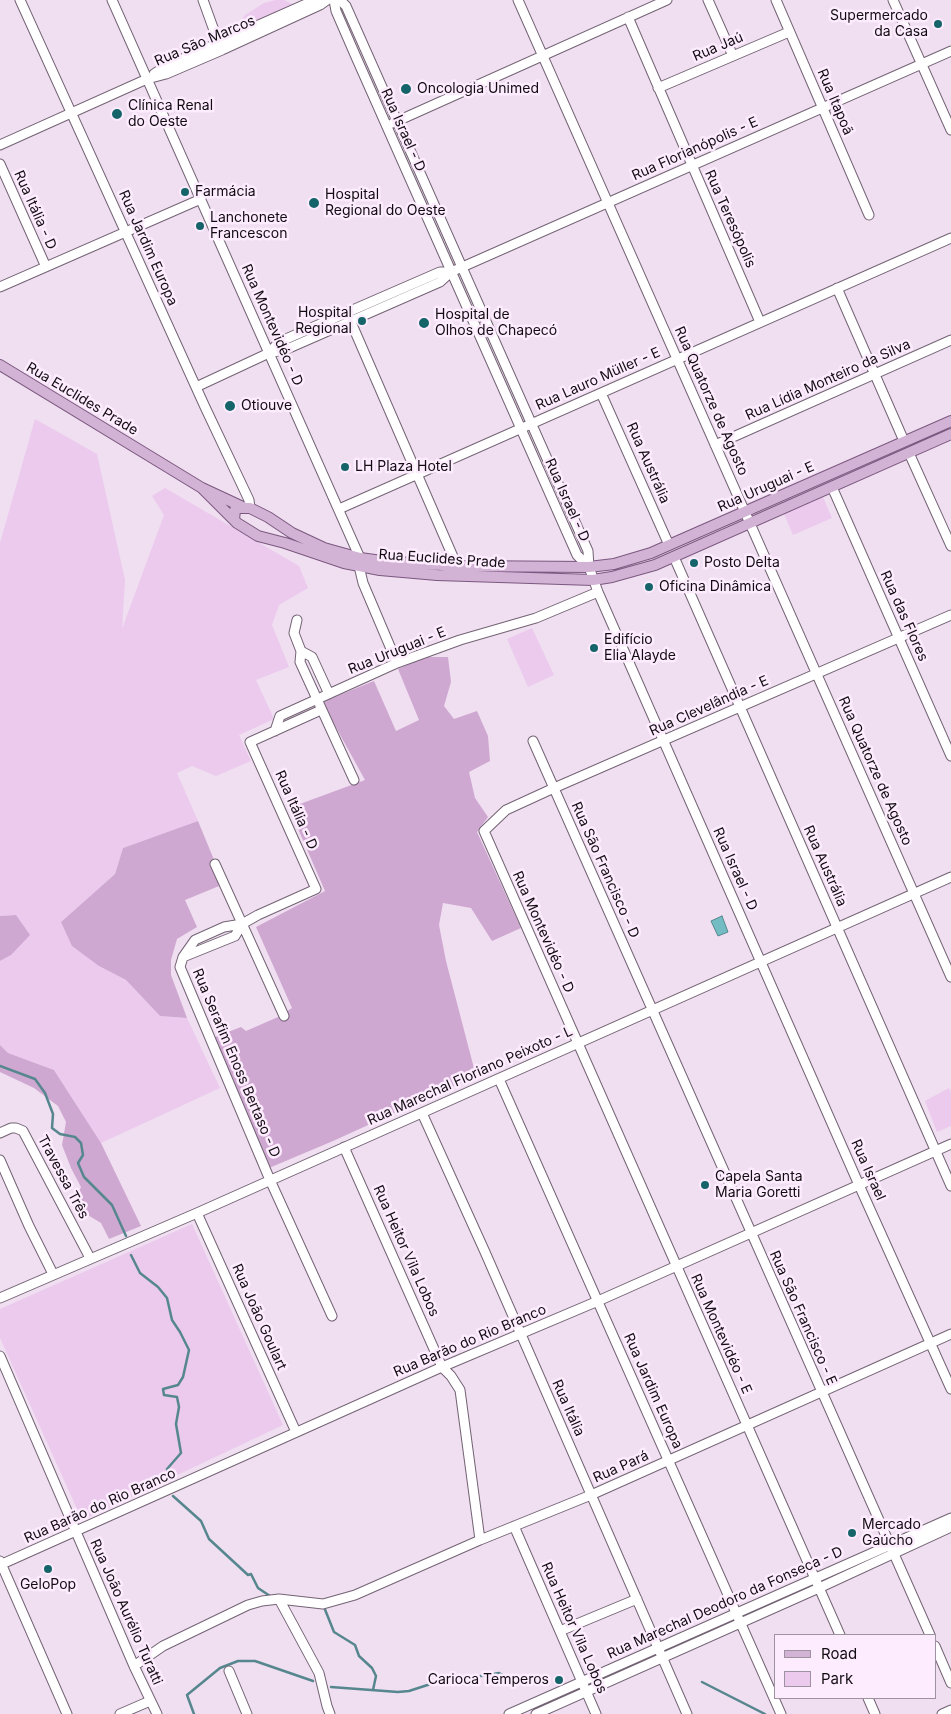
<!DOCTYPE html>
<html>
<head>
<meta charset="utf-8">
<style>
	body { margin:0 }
	#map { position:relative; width:951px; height:1714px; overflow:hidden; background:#f0def1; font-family:Inter,sans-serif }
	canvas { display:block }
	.legend { position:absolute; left:774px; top:1634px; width:162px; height:65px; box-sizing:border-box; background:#fdebfe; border:1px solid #9f92a0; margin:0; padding:6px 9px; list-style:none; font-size:15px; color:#120c12 }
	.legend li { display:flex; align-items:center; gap:10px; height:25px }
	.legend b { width:25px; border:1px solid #9f92a0 }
</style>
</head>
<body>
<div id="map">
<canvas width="951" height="1714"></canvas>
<ul class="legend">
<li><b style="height:6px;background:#d2b3d5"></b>Road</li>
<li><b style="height:14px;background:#ebcaee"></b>Park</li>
</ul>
</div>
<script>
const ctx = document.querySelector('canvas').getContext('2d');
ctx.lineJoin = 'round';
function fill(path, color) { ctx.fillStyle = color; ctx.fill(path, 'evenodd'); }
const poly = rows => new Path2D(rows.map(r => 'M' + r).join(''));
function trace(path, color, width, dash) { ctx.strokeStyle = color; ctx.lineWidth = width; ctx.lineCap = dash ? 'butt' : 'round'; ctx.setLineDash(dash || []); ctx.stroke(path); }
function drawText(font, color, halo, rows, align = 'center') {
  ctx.font = font + ' Inter,sans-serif'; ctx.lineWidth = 5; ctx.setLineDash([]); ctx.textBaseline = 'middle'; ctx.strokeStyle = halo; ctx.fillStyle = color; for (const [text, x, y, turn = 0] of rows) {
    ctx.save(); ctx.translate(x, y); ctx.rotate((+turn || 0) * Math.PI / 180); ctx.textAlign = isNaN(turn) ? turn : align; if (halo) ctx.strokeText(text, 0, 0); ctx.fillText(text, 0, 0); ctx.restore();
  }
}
fill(poly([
	[276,0,284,0,296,6,240,32,241,20,245,15,264,3],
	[35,419,97,454,125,580,122,629,164,515,152,496,165,488,299,566,308,588,279,605,272,625,289,667,256,680,274,719,239,735,251,761,216,776,192,766,177,773,198,821,123,848,115,874,61,922,99,966,126,980,160,1016,187,1018,220,1088,101,1143,54,1070,8,1053,0,1045,0,961,11,955,16,915,0,916,0,543],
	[823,497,832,518,793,535,784,514],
	[532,628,554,675,528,687,507,639],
	[949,1088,951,1092,951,1126,937,1132,925,1101],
	[192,1224,283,1425,82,1520,0,1338,0,1309]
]), '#ebcaee');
fill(poly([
	[425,657,448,657,451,682,444,706,454,719,477,711,488,736,490,761,469,772,475,798,488,817,477,832,521,928,492,941,471,908,443,903,439,925,446,961,476,1076,333,1141,269,1168,215,1037,241,1027,246,1031,278,1017,292,1008,256,927,325,891,289,808,365,780,322,702,374,681,396,731,419,720,398,669],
	[198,821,224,884,185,900,197,927,177,939,171,960,171,975,187,1018,160,1016,126,980,99,966,72,946,61,922,115,874,123,848],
	[16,915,30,935,11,955,0,961,0,916],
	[0,1045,8,1053,54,1070,101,1143,141,1226,109,1239,101,1223,81,1211,77,1196,81,1187,71,1168,62,1145,66,1122,58,1106,34,1088,0,1072]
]), '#cfa8d2');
const water = poly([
	[722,916,728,932,718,936,711,921,722,916]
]);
fill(water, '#73bcc3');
trace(water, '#56878e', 1);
trace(poly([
	[0,1066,35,1079,45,1093,53,1114,52,1128,60,1134,75,1137,81,1143,83,1155,78,1163,84,1177,112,1205,126,1236],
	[131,1255,140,1273,158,1287,167,1298,172,1320,180,1332,189,1350,183,1377,178,1385,163,1389,164,1395,177,1397,179,1407,176,1424,181,1453,167,1469,169,1476],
	[173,1496,201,1521,209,1539,248,1575,251,1574,258,1588,270,1596],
	[324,1607,334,1632,355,1645,359,1656,372,1668,376,1676,373,1690],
	[702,1682,765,1714],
	[331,1687,398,1692,409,1691,446,1679,451,1681,499,1673,519,1683],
	[194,1714,187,1695,220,1668,238,1661,255,1661,313,1681]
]), '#56878e', 2.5);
const minor = poly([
	[20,0,205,407,249,500,250,508],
	[112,0,360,558,359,566,363,583,397,663],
	[203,0,220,47],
	[334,0,336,11,356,57,577,555,589,567],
	[340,0,346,6,588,551,589,567,598,592,859,1185,951,1389],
	[518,0,951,977],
	[708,0,733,56],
	[776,0,869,215],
	[893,0,951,130],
	[628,17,760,322],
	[154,74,164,67,315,0],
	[658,88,789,32],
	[393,123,667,0],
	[0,145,147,79,166,74,222,50,320,5,327,0],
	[0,164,46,267],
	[0,287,201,199],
	[837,288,904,441],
	[347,313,457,566,457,571],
	[269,353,279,342,440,272,451,272],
	[196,387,269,353,287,349,440,282,451,272,951,51],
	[601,393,669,545],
	[715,445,951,340],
	[909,453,951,546],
	[832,487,951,756],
	[339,509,951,238],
	[674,557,951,1186],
	[297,620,294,633,301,651,300,662,354,780],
	[301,651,312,657,329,694],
	[321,710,250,742,316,889,258,915,242,924,224,927,195,940,183,957,180,967,270,1180,332,1316],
	[275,731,280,716,397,663,460,640,536,618,598,592],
	[533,741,930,1635],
	[215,864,284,1016],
	[183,957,235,936,242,924],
	[499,1079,781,1714],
	[422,1113,485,1252,687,1714],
	[0,1133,11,1128,16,1128,23,1131,90,1258],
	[344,1147,442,1367,451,1376,460,1390,480,1540],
	[0,1160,29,1226,53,1274],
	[197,1213,296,1432],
	[0,1298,197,1213,951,877],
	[0,1356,134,1666,157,1714],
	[514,1526,596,1714],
	[0,1561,67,1714],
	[0,1565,442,1367,598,1301,951,1144],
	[279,1599,319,1673,327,1706,330,1714],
	[560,1631,637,1599],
	[840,1635,484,831,506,810,554,788,951,615],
	[935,1646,951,1683],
	[134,1666,163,1646,248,1605,262,1601,279,1599,323,1604,355,1595,480,1540,591,1495,951,1334],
	[229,1671,247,1714],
	[868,1698,875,1714],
	[120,1714,150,1701],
	[509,1714,951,1518],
	[536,1714,819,1588,951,1527],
	[942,1714,951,1710]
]);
const major = poly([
	[0,365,202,488,245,508],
	[202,488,237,523,258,536,285,543,344,563,380,570,437,575,593,580,612,577,655,565,951,434],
	[234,520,235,510,238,508,250,508,268,517,292,533,324,548,360,558,382,561,457,566,589,567,614,564,651,553,669,545,951,421]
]);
trace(minor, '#736374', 11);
trace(major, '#7b587f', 12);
trace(minor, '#fff', 9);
trace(major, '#d2b3d5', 10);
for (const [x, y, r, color] of [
	[938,24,5,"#15646a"],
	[406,89,6,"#15646a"],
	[117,114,6,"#15646a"],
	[185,192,5,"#15646a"],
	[314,203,6,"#15646a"],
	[200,226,5,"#15646a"],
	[362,321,5,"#15646a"],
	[424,323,6,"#15646a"],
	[230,406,6,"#15646a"],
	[345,467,5,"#15646a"],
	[694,563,5,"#15646a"],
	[649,587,5,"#15646a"],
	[594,648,5,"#15646a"],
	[705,1185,5,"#15646a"],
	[852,1533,5,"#15646a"],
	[48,1569,5,"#15646a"],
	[559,1680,5,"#15646a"]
]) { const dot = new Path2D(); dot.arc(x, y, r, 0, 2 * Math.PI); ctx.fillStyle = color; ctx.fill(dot); trace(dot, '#fdebfe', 2); }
drawText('14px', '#120c12', '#fdebfe', [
	["Supermercado",928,16,"right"],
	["da Casa",928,32,"right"],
	["Oncologia Unimed",417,89],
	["Clínica Renal",128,106],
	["do Oeste",128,122],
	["Farmácia",195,192],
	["Hospital",325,195],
	["Regional do Oeste",325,211],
	["Lanchonete",210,218],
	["Francescon",210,234],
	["Hospital",352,313,"right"],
	["Regional",352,329,"right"],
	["Hospital de",435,315],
	["Olhos de Chapecó",435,331],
	["Otiouve",241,406],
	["LH Plaza Hotel",355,467],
	["Posto Delta",704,563],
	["Oficina Dinâmica",659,587],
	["Edifício",604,640],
	["Elia Alayde",604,656],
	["Capela Santa",715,1177],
	["Maria Goretti",715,1193],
	["Mercado",862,1525],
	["Gaúcho",862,1541],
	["GeloPop",48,1585,"center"],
	["Carioca Temperos",549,1680,"right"]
], 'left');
drawText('14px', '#120c12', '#fdebfe', [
	["Rua São Marcos",205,41,-23],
	["Rua Jaú",718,47,-23],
	["Rua Itapoã",835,102,67],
	["Rua Israel - D",403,130,66],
	["Rua Florianópolis - E",695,149,-24],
	["Rua Itália - D",35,210,66],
	["Rua Teresópolis",730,219,66],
	["Rua Jardim Europa",148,248,66],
	["Rua Montevidéo - D",272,325,66],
	["Rua Lauro Müller - E",598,379,-24],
	["Rua Lídia Monteiro da Silva",828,380,-24],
	["Rua Euclides Prade",82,399,31],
	["Rua Quatorze de Agosto",711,401,66],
	["Rua Austrália",648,463,66],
	["Rua Uruguai - E",766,487,-24],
	["Rua Israel - D",567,500,66],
	["Rua Euclides Prade",442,559,4],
	["Rua das Flores",904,616,66],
	["Rua Uruguai - E",397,651,-22],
	["Rua Clevelândia - E",709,706,-24],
	["Rua Quatorze de Agosto",875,771,66],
	["Rua Itália - D",296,810,66],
	["Rua Austrália",825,866,66],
	["Rua Israel - D",735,869,66],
	["Rua São Francisco - D",605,870,66],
	["Rua Montevidéo - D",543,932,66],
	["Rua Serafim Enoss Bertaso - D",236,1063,67],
	["Rua Marechal Floriano Peixoto - L",470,1076,-24],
	["Rua Israel",868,1170,66],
	["Travessa Três",63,1177,62],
	["Rua Heitor Vila Lobos",406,1251,66],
	["Rua João Goulart",259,1317,66],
	["Rua São Francisco - E",803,1318,66],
	["Rua Montevidéo - E",721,1334,66],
	["Rua Barão do Rio Branco",470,1341,-23],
	["Rua Jardim Europa",653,1391,66],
	["Rua Itália",568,1408,66],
	["Rua Pará",621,1467,-24],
	["Rua Barão do Rio Branco",100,1506,-24],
	["Rua Marechal Deodoro da Fonseca - D",725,1603,-24],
	["Rua João Aurélio Turatti",126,1612,66],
	["Rua Heitor Vila Lobos",574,1628,66]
]);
</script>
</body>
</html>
